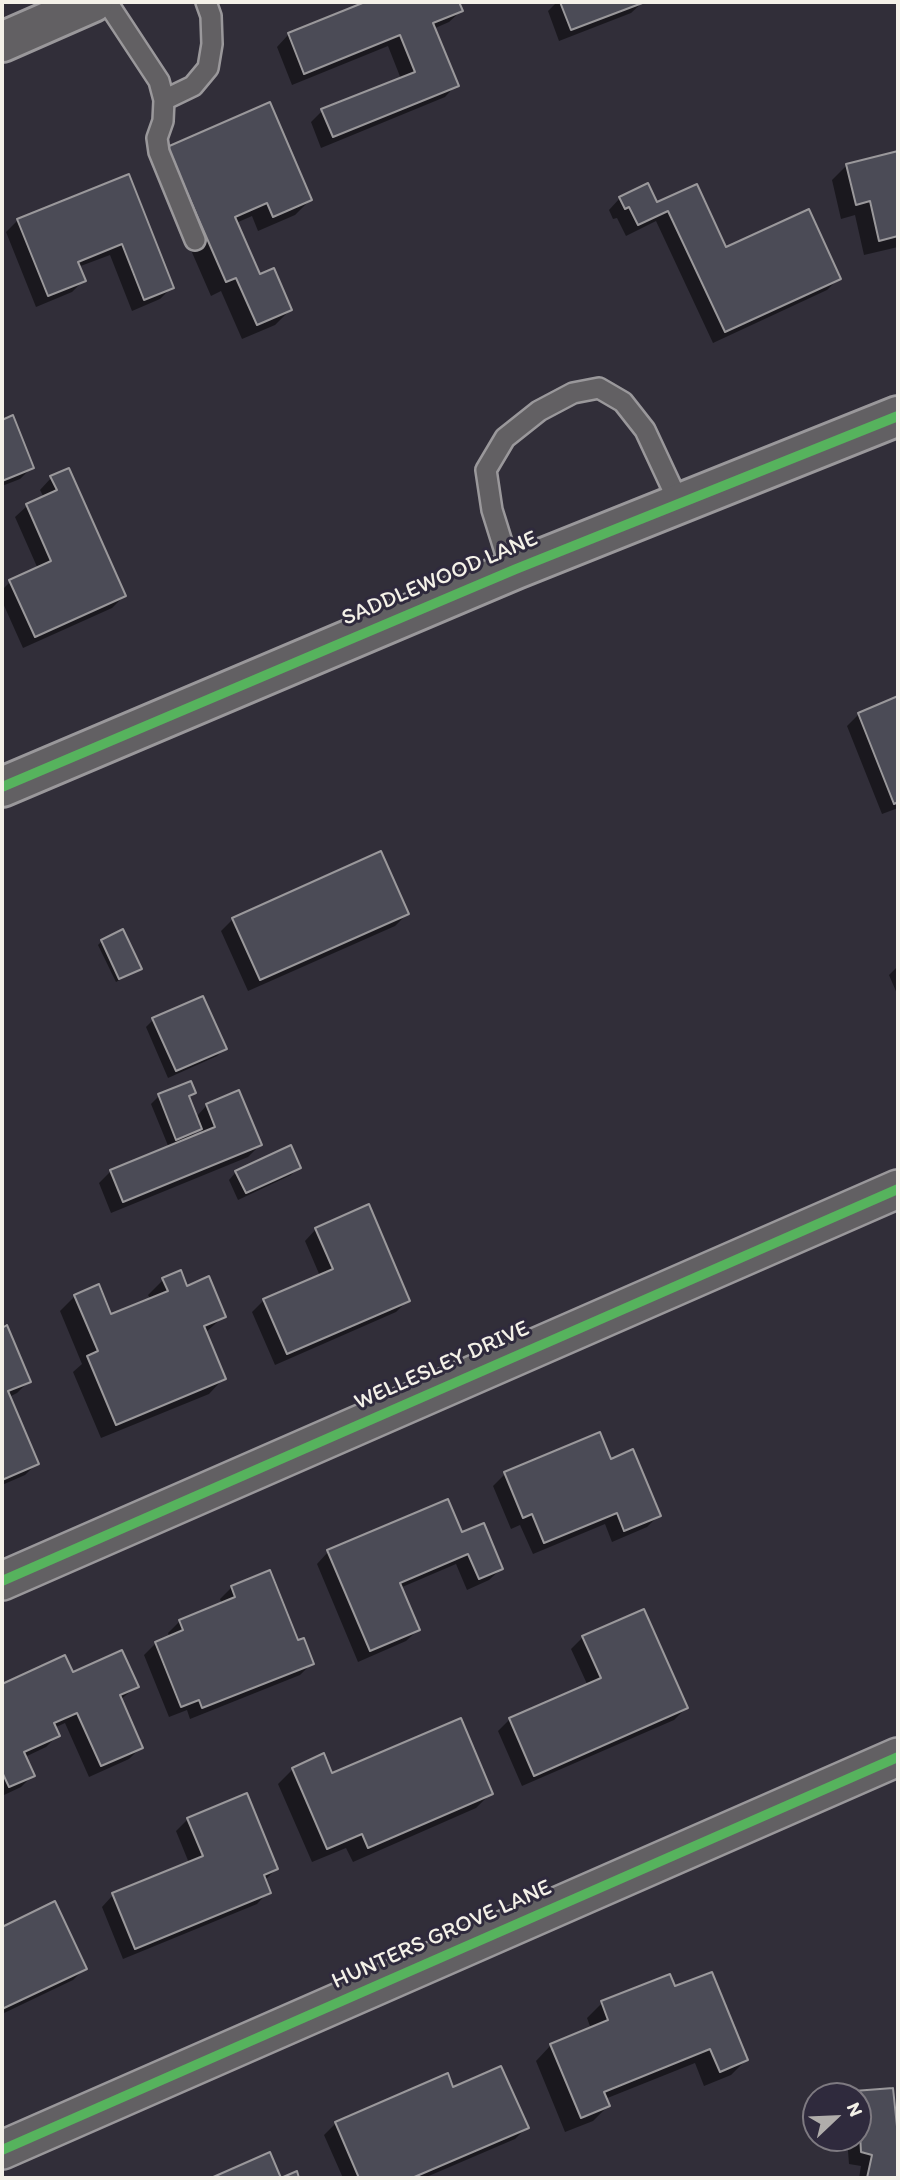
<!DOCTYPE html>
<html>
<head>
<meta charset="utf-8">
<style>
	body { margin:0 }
	#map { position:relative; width:900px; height:2180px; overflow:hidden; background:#312e39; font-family:Itim,sans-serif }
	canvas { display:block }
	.frame { position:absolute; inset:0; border:4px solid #f4f1e8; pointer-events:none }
	.north { position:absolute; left:802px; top:2082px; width:70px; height:70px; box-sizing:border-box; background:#2f2a3d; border:2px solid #7e7a81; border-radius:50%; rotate:67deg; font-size:19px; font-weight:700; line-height:28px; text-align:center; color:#f4f1e8 }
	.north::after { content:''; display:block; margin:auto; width:24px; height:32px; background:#b0adab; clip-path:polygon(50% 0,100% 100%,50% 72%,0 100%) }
</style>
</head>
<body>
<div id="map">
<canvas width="900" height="2180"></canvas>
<div class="frame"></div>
<div class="north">N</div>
</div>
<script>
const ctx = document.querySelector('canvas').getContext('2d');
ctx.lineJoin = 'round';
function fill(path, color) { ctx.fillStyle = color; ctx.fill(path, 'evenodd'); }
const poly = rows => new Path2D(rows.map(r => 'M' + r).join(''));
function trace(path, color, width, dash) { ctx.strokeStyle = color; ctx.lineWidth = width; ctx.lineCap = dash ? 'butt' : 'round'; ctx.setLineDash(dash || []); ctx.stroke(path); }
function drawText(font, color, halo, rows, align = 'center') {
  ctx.font = font + ' Itim,sans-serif'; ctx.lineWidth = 6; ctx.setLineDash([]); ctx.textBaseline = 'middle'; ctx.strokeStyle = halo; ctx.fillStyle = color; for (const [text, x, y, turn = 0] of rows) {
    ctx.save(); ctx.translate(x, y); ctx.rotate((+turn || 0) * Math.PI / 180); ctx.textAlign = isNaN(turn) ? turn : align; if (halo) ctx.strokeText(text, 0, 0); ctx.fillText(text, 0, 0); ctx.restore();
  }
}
fill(poly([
	[369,2,457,2,461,11,449,22,433,29,456,85,445,97,321,148,311,122,322,111,401,79,388,46,292,85,277,47,288,35],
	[557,2,643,2,631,13,559,41,548,11],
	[168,148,310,200,295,215,258,231,252,216,236,223,259,276,290,310,275,325,242,339,221,291,211,296,153,163],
	[898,153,898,247,864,255,855,215,841,219,832,180,847,165],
	[128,176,172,287,160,299,132,311,110,255,78,267,84,280,72,292,36,307,6,232,18,220],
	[696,186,725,250,839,278,827,290,713,343,656,221,626,236,617,218,613,219,609,210,620,198,656,205],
	[12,418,32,467,20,479,2,486,2,422],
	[51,478,124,596,112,608,23,648,2,601,2,590,10,582,38,569,15,517,27,506,44,498,40,490],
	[898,698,898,808,882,814,847,726,859,714],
	[407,914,395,926,248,991,221,931,233,919],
	[102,941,140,968,116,982,98,945],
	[898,966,898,996,889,975],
	[154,1019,225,1048,217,1056,168,1078,146,1027],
	[190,1083,194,1092,188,1098,196,1117,207,1105,260,1145,248,1157,111,1213,99,1183,111,1171,169,1148,151,1104,159,1096],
	[200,1128,202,1134,189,1139],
	[299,1167,291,1175,238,1200,229,1180,236,1172],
	[316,1229,408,1300,396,1312,275,1365,252,1312,264,1300,320,1276,305,1241],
	[163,1280,224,1316,205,1333,224,1378,209,1394,101,1438,73,1372,82,1364,60,1311,75,1296,111,1316,151,1300,148,1295],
	[6,1328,29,1381,17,1393,9,1397,37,1463,25,1475,2,1485,2,1330],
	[610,1461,659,1515,647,1527,612,1542,605,1524,533,1554,520,1525,511,1529,493,1486,505,1474],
	[462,1534,501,1569,489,1580,467,1590,456,1564,400,1588,418,1630,406,1641,358,1662,317,1564,328,1552],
	[232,1587,297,1642,312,1663,300,1675,190,1719,187,1710,169,1717,144,1655,156,1643,170,1638,168,1633,180,1621,222,1605,220,1599],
	[583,1637,686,1708,674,1720,522,1786,498,1731,510,1719,588,1686,571,1649],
	[64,1657,72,1675,137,1686,120,1700,141,1747,129,1759,89,1777,65,1723,54,1728,58,1735,46,1747,25,1757,33,1775,21,1787,2,1796,2,1686],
	[293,1769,332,1775,491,1793,476,1808,353,1862,346,1848,312,1862,278,1784],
	[188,1819,276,1869,264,1881,268,1892,257,1904,123,1959,102,1907,113,1895,189,1863,176,1831],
	[54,1904,85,1968,73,1980,2,2014,2,1929],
	[669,1976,674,1989,746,2060,731,2075,704,2086,695,2063,605,2099,608,2106,593,2121,565,2132,536,2061,551,2045,591,2029,587,2018,602,2003],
	[452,2089,527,2127,515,2139,424,2178,343,2178,324,2135,336,2123],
	[891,2090,898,2145,898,2178,859,2178,861,2166,849,2164,847,2138,858,2138,858,2096,852,2096,855,2093]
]), '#0007');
const building = poly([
	[365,2,459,2,463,11,433,23,459,86,333,137,321,109,415,72,400,35,304,74,288,33,365,2],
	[560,2,645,2,571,30,560,2],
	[270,102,312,200,273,217,267,203,235,217,260,274,274,268,292,310,257,325,236,278,226,282,167,147,270,102],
	[898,151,898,236,879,241,870,201,856,205,846,164,898,151],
	[129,174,174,288,144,300,122,244,78,262,86,281,48,296,17,219,129,174],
	[648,183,657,202,697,184,726,247,809,209,841,279,725,332,668,211,638,225,629,207,625,209,619,197,648,183],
	[13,415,34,468,2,481,2,420,13,415],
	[69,468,126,596,35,637,9,580,51,561,26,504,57,490,50,476,69,468],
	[898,696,898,802,894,804,858,713,898,696],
	[381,851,409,914,260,980,232,918,381,851],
	[123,929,142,969,119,979,101,940,123,929],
	[203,996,227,1049,176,1071,152,1018,203,996],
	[191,1081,196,1093,189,1096,202,1129,176,1140,158,1094,191,1081],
	[239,1090,262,1145,123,1202,110,1170,215,1127,206,1104,239,1090],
	[291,1145,301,1168,246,1193,235,1171,291,1145],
	[369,1204,410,1301,287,1354,263,1299,333,1269,315,1228,369,1204],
	[181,1270,187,1286,209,1276,226,1317,204,1326,226,1379,116,1425,87,1356,98,1351,74,1295,99,1284,111,1314,168,1291,162,1278,181,1270],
	[7,1325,31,1382,8,1391,39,1464,2,1480,2,1328,7,1325],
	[600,1432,611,1459,633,1449,661,1516,624,1531,617,1513,544,1543,532,1514,523,1518,504,1472,600,1432],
	[448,1499,462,1532,484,1523,503,1569,479,1579,468,1554,400,1583,420,1630,370,1651,327,1550,448,1499],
	[270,1570,298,1640,304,1638,314,1664,202,1708,199,1700,181,1707,155,1642,183,1630,179,1620,235,1597,231,1586,270,1570],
	[644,1609,688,1708,534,1776,509,1718,601,1678,582,1636,644,1609],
	[122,1650,139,1687,120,1695,143,1748,101,1766,77,1713,54,1723,60,1736,24,1752,35,1776,9,1787,2,1772,2,1684,65,1655,73,1672,122,1650],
	[461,1718,493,1794,368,1848,362,1834,327,1849,292,1768,324,1753,332,1773,461,1718],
	[247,1793,278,1869,264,1875,271,1893,135,1949,112,1893,203,1856,187,1818,247,1793],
	[55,1901,87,1969,2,2009,2,1927,55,1901],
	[712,1972,748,2060,720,2072,710,2049,604,2092,610,2106,581,2118,550,2044,608,2020,601,2001,670,1974,675,1986,712,1972],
	[501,2066,529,2128,412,2178,359,2178,335,2122,448,2073,453,2087,501,2066],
	[893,2088,898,2136,898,2178,867,2178,872,2155,861,2152,858,2096,854,2096,854,2091,893,2088],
	[270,2152,281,2178,297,2171,299,2178,211,2178,270,2152]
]);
fill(building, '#4b4b56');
trace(building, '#9a989b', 2);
const lane = poly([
	[107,2,159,81,164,100,163,121,157,138,159,152,195,240],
	[164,100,193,86,208,68,212,44,211,16,206,2],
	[511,571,492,510,486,470,505,438,539,411,573,393,599,388,623,402,645,430,679,503]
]);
const street = poly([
	[2,1581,898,1189],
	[2,2150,898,1757]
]);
const secondary = poly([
	[2,787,516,569,898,416]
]);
const primary = poly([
	[2,42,93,2]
]);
trace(lane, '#9a989b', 24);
trace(street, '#9a989b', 42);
trace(secondary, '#9a989b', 44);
trace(primary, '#9a989b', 44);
trace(lane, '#626063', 19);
trace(street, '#626063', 37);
trace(secondary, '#626063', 38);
trace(primary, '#626063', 38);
trace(poly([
	[2,787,516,569,898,416],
	[2,1581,898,1189],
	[2,2150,898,1757]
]), '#56b35d', 10);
drawText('23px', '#f4f1e8', '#2f2a3d', [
	["SADDLEWOOD LANE",440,579,-23],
	["WELLESLEY DRIVE",442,1366,-24],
	["HUNTERS GROVE LANE",442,1935,-24]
]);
</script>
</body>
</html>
